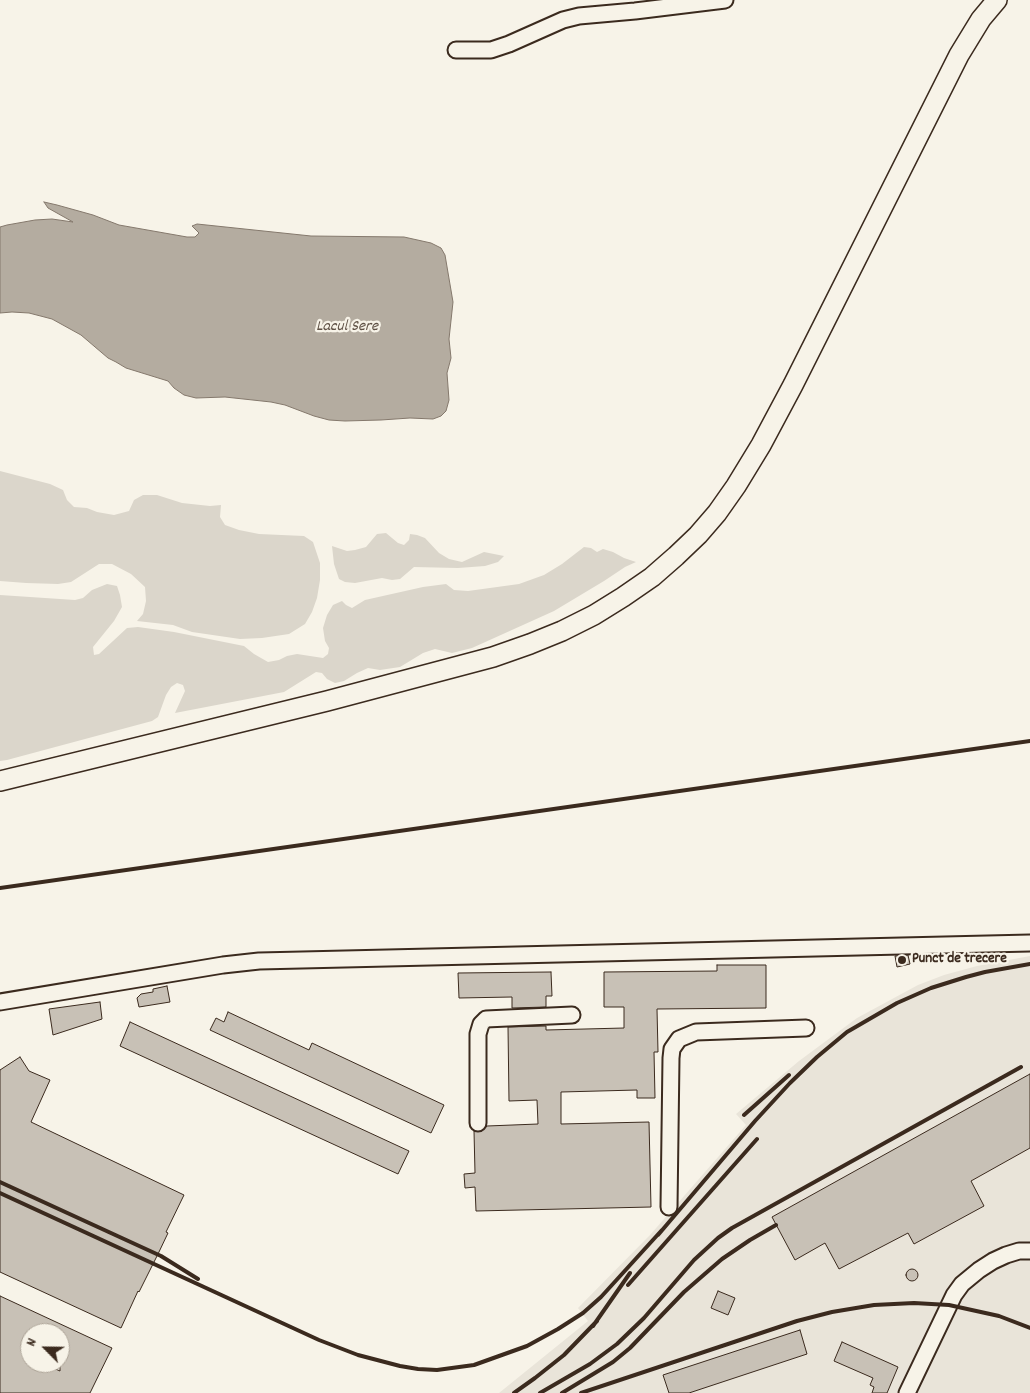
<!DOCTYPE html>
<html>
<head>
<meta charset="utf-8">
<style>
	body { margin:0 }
	#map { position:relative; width:1030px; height:1393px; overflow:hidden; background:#f7f3e8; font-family:Dekko,sans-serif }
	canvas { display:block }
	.north { position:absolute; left:20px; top:1323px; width:50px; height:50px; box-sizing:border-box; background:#f7f3e8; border:1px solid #aca397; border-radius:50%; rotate:293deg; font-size:14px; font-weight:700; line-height:20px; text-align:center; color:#3b2a1e }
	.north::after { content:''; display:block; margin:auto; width:18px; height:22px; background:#3b2a1e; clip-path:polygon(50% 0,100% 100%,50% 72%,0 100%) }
</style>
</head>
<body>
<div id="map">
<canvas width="1030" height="1393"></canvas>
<div class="north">N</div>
</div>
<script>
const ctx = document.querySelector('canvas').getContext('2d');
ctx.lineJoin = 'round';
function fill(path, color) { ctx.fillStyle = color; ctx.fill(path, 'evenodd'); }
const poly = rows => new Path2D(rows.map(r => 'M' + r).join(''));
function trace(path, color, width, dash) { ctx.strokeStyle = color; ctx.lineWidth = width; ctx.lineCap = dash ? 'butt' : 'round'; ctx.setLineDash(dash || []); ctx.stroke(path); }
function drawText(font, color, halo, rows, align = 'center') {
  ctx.font = font + ' Dekko,sans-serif'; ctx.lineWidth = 4.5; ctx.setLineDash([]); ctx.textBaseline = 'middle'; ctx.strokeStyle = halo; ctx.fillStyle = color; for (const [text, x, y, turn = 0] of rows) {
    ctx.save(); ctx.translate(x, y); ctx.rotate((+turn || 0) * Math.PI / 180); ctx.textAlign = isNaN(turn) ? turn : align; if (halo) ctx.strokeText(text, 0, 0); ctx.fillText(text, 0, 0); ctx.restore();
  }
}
fill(poly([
	[1030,956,1030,1393,499,1393,588,1321,578,1308,650,1235,746,1125,736,1114,799,1061,857,1018,918,985,944,975,977,966]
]), '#e9e4d9');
fill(poly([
	[0,471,50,484,63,490,67,500,74,507,87,508,97,512,114,515,129,511,134,500,143,495,157,495,182,503,210,506,221,505,220,517,225,525,239,530,259,534,304,536,313,542,320,563,320,580,317,598,312,612,305,624,289,634,262,638,240,639,192,632,173,625,137,621,143,614,146,601,145,587,131,574,112,564,99,564,71,582,58,584,26,583,0,581],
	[386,533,398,543,404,545,409,540,410,534,417,535,425,538,439,553,449,559,462,562,484,552,504,556,498,562,485,566,458,568,414,567,400,579,392,580,382,578,355,583,345,582,339,579,334,564,332,546,347,551,355,550,366,547,377,534],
	[584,547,591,548,597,552,603,549,613,552,624,558,636,562,625,567,604,581,554,611,472,648,452,653,435,649,423,653,400,667,380,670,368,668,357,673,344,681,335,683,327,679,322,673,316,672,284,692,175,713,185,691,183,685,177,683,171,687,166,695,158,717,152,721,7,760,0,761,0,595,75,600,83,598,92,590,107,584,117,586,120,595,122,607,114,621,93,647,94,655,99,654,127,628,138,627,174,632,244,646,254,654,268,662,279,660,287,656,297,654,323,658,328,654,329,648,325,641,323,628,327,615,333,605,342,601,346,605,352,608,365,600,423,587,446,584,454,590,468,591,519,584,544,575,562,564]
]), '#dbd6cb');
const water = poly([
	[44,202,57,205,93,215,119,225,187,237,195,237,199,233,192,226,197,224,311,236,404,237,431,243,441,248,445,255,453,302,449,339,451,358,447,373,449,400,446,411,441,416,433,419,410,418,381,420,345,421,329,420,314,416,285,405,271,402,225,397,196,398,184,395,174,388,168,381,126,368,116,362,108,358,81,335,52,319,29,313,12,312,0,313,0,227,7,225,35,220,52,219,73,222,48,208,44,202]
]);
fill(water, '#b4aca0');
trace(water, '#84786c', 1);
const building = poly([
	[908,955,910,964,897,967,895,956,908,955],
	[717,965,766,965,766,1008,657,1009,658,1052,654,1052,655,1098,637,1098,637,1090,561,1092,561,1124,649,1122,651,1207,476,1211,475,1187,465,1188,464,1174,475,1173,474,1131,482,1131,487,1126,538,1124,537,1100,509,1101,508,1027,546,1026,546,1030,624,1028,624,1007,604,1007,604,972,717,971,717,965],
	[551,972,552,996,546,996,546,1007,512,1008,512,997,459,998,458,973,551,972],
	[167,986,170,1002,139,1007,137,998,141,994,153,992,153,989,167,986],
	[100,1002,102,1019,53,1035,49,1009,100,1002],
	[228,1012,309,1050,312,1043,444,1105,431,1133,210,1030,216,1018,224,1022,228,1012],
	[130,1022,409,1151,398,1174,120,1046,130,1022],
	[20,1057,29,1071,50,1080,31,1122,184,1195,166,1232,168,1233,158,1254,139,1292,138,1291,121,1328,0,1272,0,1070,20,1057],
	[1030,1074,1030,1148,971,1181,984,1206,914,1244,908,1233,839,1269,825,1243,795,1260,772,1217,1030,1074],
	'906 1275a6 6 0 1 1 12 0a6 6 0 1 1-12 0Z',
	[718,1291,735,1298,728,1315,711,1308,718,1291],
	[0,1296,112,1348,90,1393,0,1393,0,1296],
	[30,1333,60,1333,60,1371,42,1363,30,1363,30,1333],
	[800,1330,807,1354,689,1393,669,1393,663,1375,800,1330],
	[842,1342,898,1367,887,1393,872,1393,874,1387,870,1385,873,1378,834,1361,842,1342]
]);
fill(building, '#c8c1b6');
trace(building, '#3b2a1e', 1);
const minor = poly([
	[456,50,491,50,509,44,563,20,579,16,635,11,725,0],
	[0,1002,223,965,259,961,1030,943],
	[478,1123,478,1034,481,1024,486,1019,572,1015],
	[669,1207,671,1058,672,1049,679,1039,696,1032,806,1028],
	[907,1393,954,1295,962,1284,979,1270,993,1261,1006,1255,1019,1251,1030,1251]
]);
const major = poly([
	[0,781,327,701,493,657,530,644,562,631,594,615,623,597,652,577,676,556,698,535,717,513,736,486,761,445,793,385,959,55,981,19,997,0]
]);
trace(minor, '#3b2a1e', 19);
trace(major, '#3b2a1e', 22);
trace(minor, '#f7f3e8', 15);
trace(major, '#f7f3e8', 19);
trace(poly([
	[0,888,1030,741],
	[744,1115,789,1075],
	[0,1182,161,1256,198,1279],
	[0,1193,319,1340,358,1355,400,1366,418,1369,437,1370,474,1365,527,1346,558,1329,583,1313,601,1297,662,1230],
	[658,1235,755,1121,790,1083,817,1057,847,1032,897,1003,931,988,966,977,985,972,1030,964],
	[628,1285,757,1139],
	[593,1326,630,1273],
	[514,1393,535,1378,564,1355,597,1321],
	[540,1393,590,1364,617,1344,644,1318,694,1260,718,1238,732,1228,1021,1067],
	[562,1393,613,1362,630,1348,684,1292,722,1259,750,1240,776,1225],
	[581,1393,797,1321,832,1312,874,1305,914,1303,949,1305,999,1316,1030,1328]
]), '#3b2a1e', 4);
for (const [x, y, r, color] of [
	[902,960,5,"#3b2a1e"]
]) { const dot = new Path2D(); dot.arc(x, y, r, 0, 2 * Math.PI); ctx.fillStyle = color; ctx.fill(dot); trace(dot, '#f7f3e8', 2); }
drawText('bold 15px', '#3b2a1e', '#f7f3e8', [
	["Punct de trecere",912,960]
], 'left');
drawText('italic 16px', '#5f5145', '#f7f3e8', [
	["Lacul Sere",347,328]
]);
</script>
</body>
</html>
